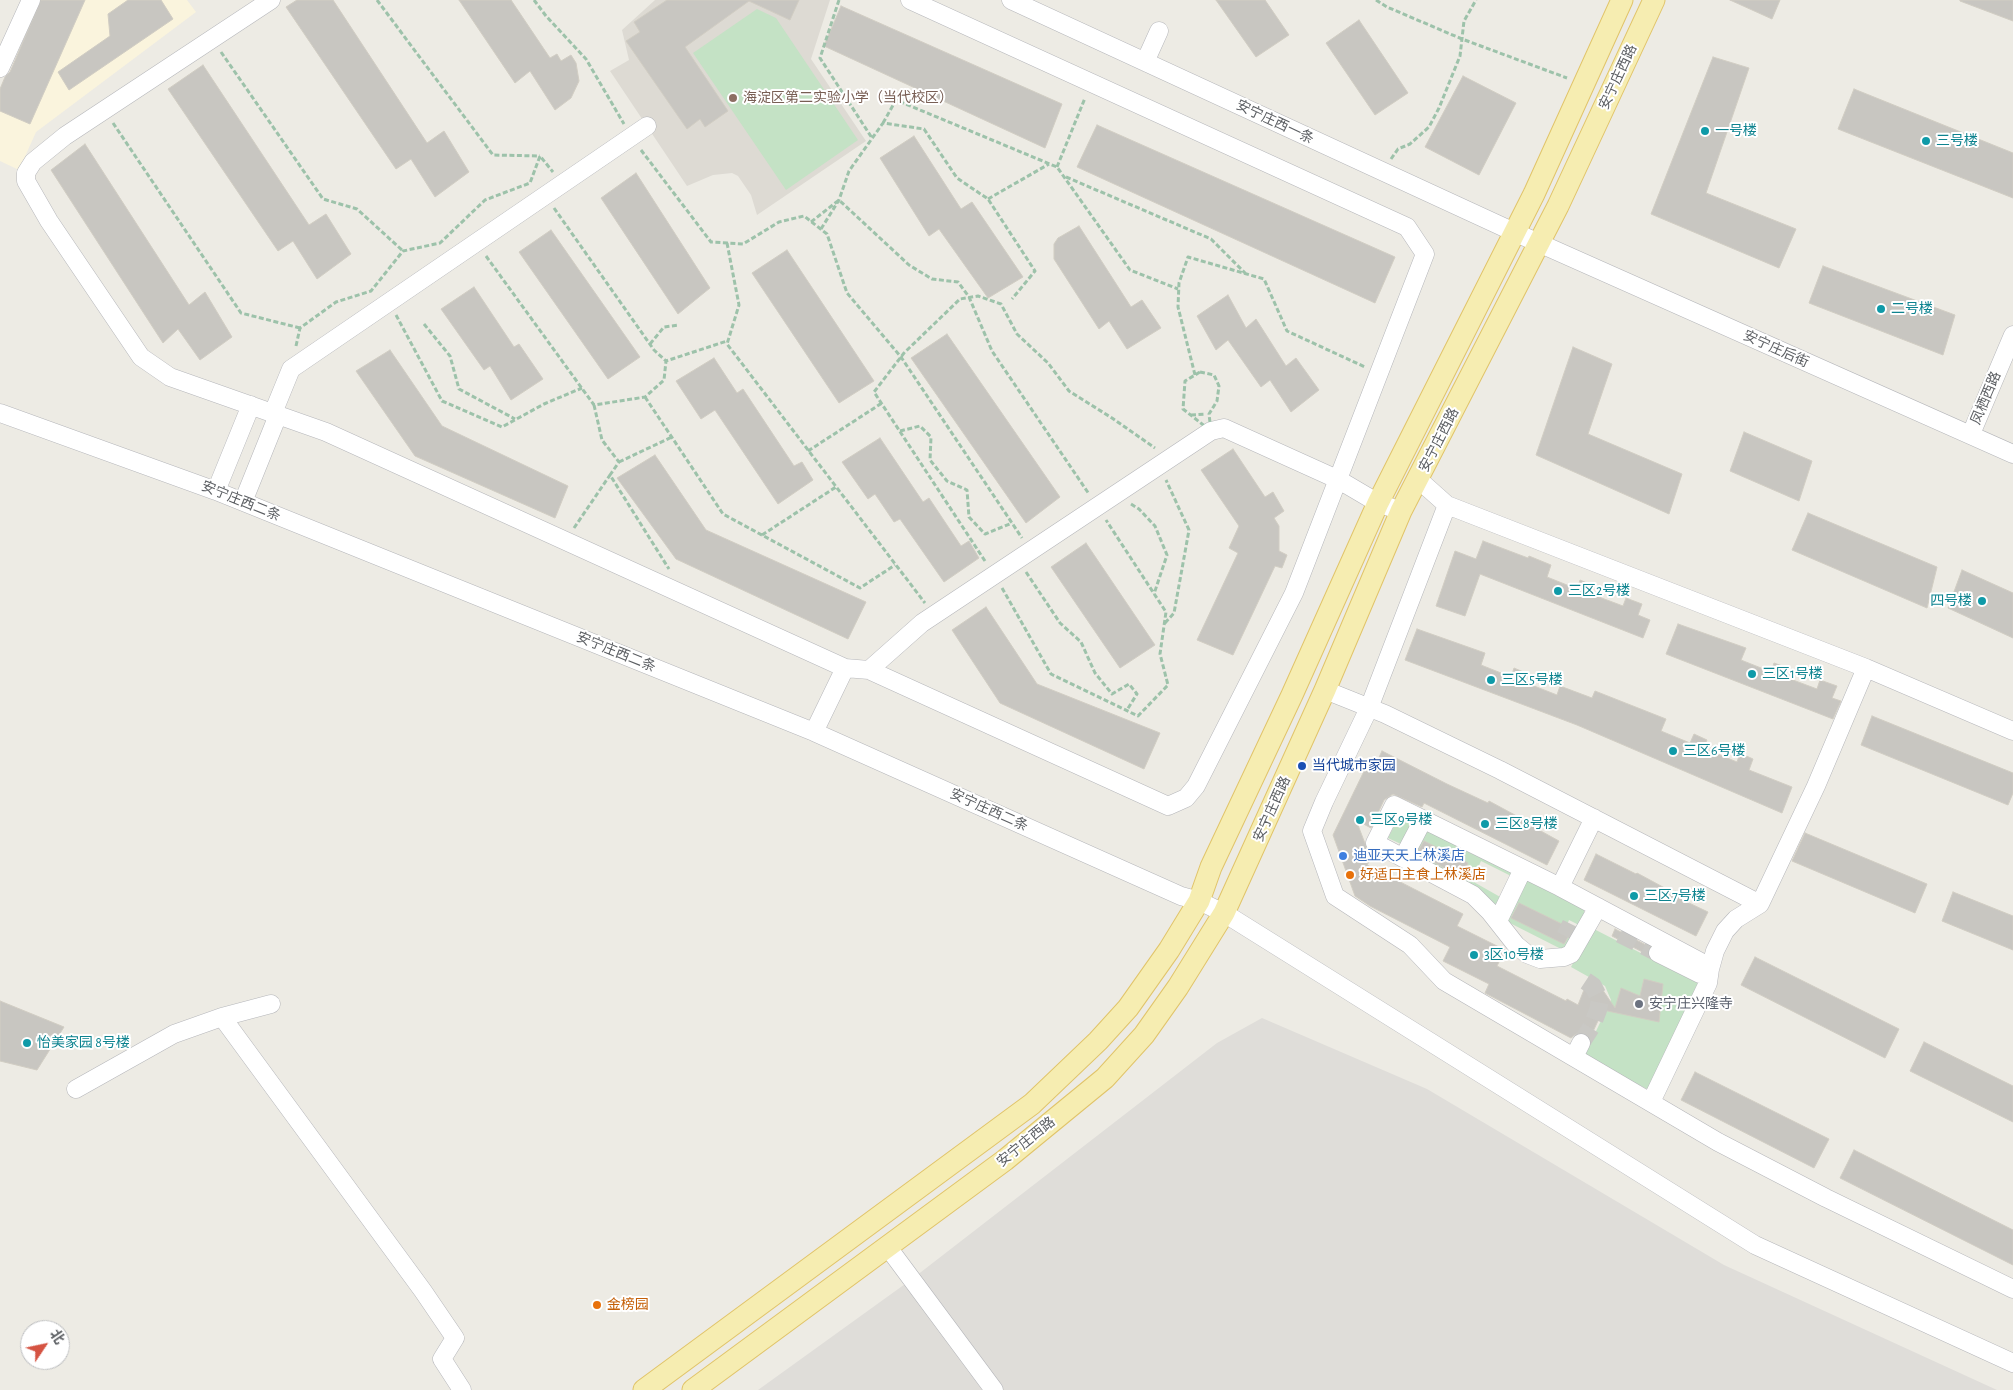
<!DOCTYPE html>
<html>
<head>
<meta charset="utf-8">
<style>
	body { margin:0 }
	#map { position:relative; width:2013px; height:1390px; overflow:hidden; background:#edebe4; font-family:"Alegreya Sans","Noto Sans SC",sans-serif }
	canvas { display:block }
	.north { position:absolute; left:20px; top:1320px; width:50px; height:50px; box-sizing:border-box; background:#fff; border:1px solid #bebfc1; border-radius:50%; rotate:56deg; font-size:14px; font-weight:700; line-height:20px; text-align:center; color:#5c5f63 }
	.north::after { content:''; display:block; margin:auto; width:18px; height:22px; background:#d55342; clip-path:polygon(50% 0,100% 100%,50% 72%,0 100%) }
</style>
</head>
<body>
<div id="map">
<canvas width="2013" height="1390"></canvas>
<div class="north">北</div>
</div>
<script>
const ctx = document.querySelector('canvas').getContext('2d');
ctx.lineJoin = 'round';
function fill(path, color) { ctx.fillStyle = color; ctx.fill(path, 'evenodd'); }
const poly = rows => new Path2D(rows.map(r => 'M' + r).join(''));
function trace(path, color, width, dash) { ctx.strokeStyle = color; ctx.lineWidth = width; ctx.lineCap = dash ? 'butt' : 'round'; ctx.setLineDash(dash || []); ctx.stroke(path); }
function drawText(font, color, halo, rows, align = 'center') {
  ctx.font = font + ' "Alegreya Sans","Noto Sans SC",sans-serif'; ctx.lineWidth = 4; ctx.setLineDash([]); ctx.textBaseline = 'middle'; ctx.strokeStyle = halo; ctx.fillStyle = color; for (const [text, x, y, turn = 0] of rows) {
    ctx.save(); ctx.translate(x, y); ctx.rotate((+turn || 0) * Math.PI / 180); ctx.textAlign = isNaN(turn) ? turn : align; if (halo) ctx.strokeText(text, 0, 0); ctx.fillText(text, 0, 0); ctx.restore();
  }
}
fill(poly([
	[45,0,187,0,196,12,36,132,19,170,0,161,0,102]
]), '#faf4dd');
fill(poly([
	[1262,1018,1427,1089,1724,1265,1997,1390,758,1390,912,1279,1217,1043]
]), '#dfddd9');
fill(poly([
	[655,0,830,0,811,59,866,141,757,215,751,195,738,176,732,173,713,175,687,186,610,71,629,60,622,30]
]), '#dddad3');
fill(poly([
	[757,9,776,18,858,140,786,190,693,53],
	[1400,815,1413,822,1403,845,1388,838],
	[1421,828,1515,872,1513,877,1481,861,1472,881,1502,898,1497,907,1406,857],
	[1523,876,1584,909,1584,919,1579,925,1569,920,1567,925,1577,930,1567,952,1500,918],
	[1592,928,1705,986,1651,1091,1611,1071,1585,1054,1611,1000,1605,986,1571,967]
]), '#c4e2c5');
const building = poly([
	[41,0,85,0,30,124,0,111,0,89,5,77,10,72,41,0],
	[128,0,161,0,173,19,69,90,58,72,110,36,108,14,128,0],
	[297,0,333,0,427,143,444,131,469,172,435,197,411,159,396,169,286,7,297,0],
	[459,0,511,0,550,58,557,54,561,61,571,55,576,63,579,81,571,98,555,110,530,71,515,83,459,0],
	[667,0,799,0,790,20,749,1,685,47,728,111,705,127,700,119,687,129,626,41,640,32,634,22,667,0],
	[1216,0,1265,0,1289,35,1256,57,1216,0],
	[1730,0,1780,0,1772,19,1730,0],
	[1960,0,2013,0,2013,21,1960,1,1960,0],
	[841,6,1062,104,1045,148,824,46,841,6],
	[1359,20,1408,93,1375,115,1326,43,1359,20],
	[1713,57,1749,68,1706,193,1796,229,1779,268,1651,214,1713,57],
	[203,65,309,225,326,214,351,254,317,279,293,241,278,251,168,89,203,65],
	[1463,76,1516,103,1479,175,1425,147,1463,76],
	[1854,89,2013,153,2013,198,1838,129,1854,89],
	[1097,125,1395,257,1375,303,1077,167,1097,125],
	[914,136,961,209,972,202,1023,277,988,298,939,229,929,236,880,158,914,136],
	[85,144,189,305,205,292,232,337,200,360,178,329,163,343,51,170,85,144],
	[636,173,710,288,678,314,601,198,636,173],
	[1079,226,1131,307,1142,300,1161,328,1127,349,1109,321,1099,329,1054,259,1054,244,1058,238,1079,226],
	[551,230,640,357,608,379,519,252,551,230],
	[787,250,874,381,839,403,752,273,787,250],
	[1823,266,1955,315,1943,355,1809,303,1823,266],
	[474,287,514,347,519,344,543,379,511,400,490,366,484,370,441,309,474,287],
	[1228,295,1246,328,1256,319,1286,366,1296,358,1319,390,1291,412,1270,380,1261,387,1228,340,1216,350,1197,316,1228,295],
	[947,334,1060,497,1026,523,911,358,947,334],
	[1573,347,1612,364,1588,434,1682,474,1669,514,1536,455,1573,347],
	[390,350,442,426,568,486,555,518,415,456,356,371,390,350],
	[714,358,737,393,743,389,794,466,802,462,813,480,778,504,715,410,701,419,676,381,714,358],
	[1744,432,1812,461,1799,501,1730,471,1744,432],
	[880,438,923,502,929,498,961,546,969,541,979,558,944,582,900,519,894,522,875,494,868,499,842,462,880,438],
	[1233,449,1265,497,1273,492,1284,511,1274,518,1279,526,1279,551,1287,555,1282,568,1275,566,1233,655,1197,640,1238,553,1229,548,1239,526,1201,470,1233,449],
	[655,455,706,530,866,602,848,639,676,559,617,478,655,455],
	[1808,513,1937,567,1927,608,1792,550,1808,513],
	[1483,541,1528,558,1529,556,1551,565,1547,577,1577,589,1580,580,1594,586,1591,594,1623,606,1626,598,1642,604,1638,615,1650,620,1643,638,1480,574,1465,616,1436,606,1455,551,1476,559,1483,541],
	[1086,543,1155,645,1120,668,1051,567,1086,543],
	[1962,570,2013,593,2013,638,1948,608,1962,570],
	[986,607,1037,684,1160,733,1144,769,1000,703,952,630,986,607],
	[1678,624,1746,648,1741,660,1771,672,1774,663,1788,668,1785,677,1817,689,1820,680,1837,686,1832,698,1841,701,1833,719,1666,654,1678,624],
	[1417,629,1485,653,1481,665,1511,677,1514,668,1528,674,1524,682,1557,695,1560,686,1592,698,1595,691,1666,719,1661,731,1690,743,1694,734,1707,740,1703,748,1737,762,1740,753,1753,759,1749,770,1792,787,1782,813,1577,725,1405,660,1417,629],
	[1872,716,2013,773,2013,793,2008,805,1861,745,1872,716],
	[1382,751,1447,784,1488,803,1489,801,1526,821,1527,820,1541,827,1539,830,1559,841,1547,865,1424,803,1422,807,1393,794,1384,800,1371,828,1356,820,1371,859,1367,865,1463,914,1457,926,1505,950,1497,966,1566,1001,1567,999,1578,1005,1589,977,1600,986,1615,1008,1621,988,1640,996,1644,979,1663,984,1659,1022,1603,1010,1590,1038,1586,1034,1581,1032,1576,1034,1571,1038,1485,993,1489,984,1443,961,1450,947,1370,906,1355,896,1333,835,1368,763,1375,766,1382,751],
	[1805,833,1927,884,1915,913,1792,861,1805,833],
	[1424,841,1468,863,1461,877,1417,853,1424,841],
	[1596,854,1636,874,1637,873,1674,893,1675,891,1689,898,1687,902,1708,912,1696,936,1584,880,1596,854],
	[1953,892,2013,916,2013,950,1942,921,1953,892],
	[1519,903,1564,925,1563,927,1571,932,1564,944,1511,918,1519,903],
	[1615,929,1650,947,1648,955,1612,936,1615,929],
	[1755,957,1899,1029,1885,1058,1741,985,1755,957],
	[0,1001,64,1027,37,1070,0,1061,0,1001],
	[1924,1042,2013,1086,2013,1122,1910,1071,1924,1042],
	[1695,1072,1829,1139,1814,1168,1681,1100,1695,1072],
	[1854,1150,2013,1230,2013,1265,1840,1178,1854,1150]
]);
fill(building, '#c8c6c1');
trace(building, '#d1cdc3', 1);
trace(poly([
	[1620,934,1658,953],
	[1565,936,1571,924],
	[1581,1043,1592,1026,1598,1010,1600,1000,1593,986,1584,980]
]), '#c9c8c4', 18, [18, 9]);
const minor = poly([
	[271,0,65,136,33,162,26,173,26,181,49,221,141,357,170,377,326,432,845,668,869,670,1168,806,1186,798,1196,786,1294,593,1425,254,1407,227,910,0],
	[1011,0,1514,232,2013,454],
	[1145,62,1159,31],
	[0,68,31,0],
	[0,413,216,491,814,732,1181,896,1199,901,1224,913,1755,1245,2013,1363],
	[273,413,291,369,647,126],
	[1971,434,2013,335],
	[1419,480,1447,505,1866,668,2013,731],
	[216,491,251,405],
	[243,502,278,415],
	[1447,505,1369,708,1324,802,1312,831,1335,896,1410,945,1444,981,1718,1142,1826,1198,2013,1289],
	[869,670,922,623,1211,431,1224,428,1339,480,1378,503,1401,511],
	[1325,690,1385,714,1500,770,1760,904],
	[814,732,845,668],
	[1594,818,1560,887,1394,805,1375,843,1473,895,1490,912,1516,945,1527,954,1540,959,1564,957,1571,954,1598,907],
	[1403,858,1423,820],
	[1560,887,1710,967],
	[1498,921,1523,869],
	[1658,953,1700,974],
	[222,1017,423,1291,455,1338,442,1359,462,1390],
	[1574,1057,1581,1043],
	[76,1089,174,1034,222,1017,271,1004],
	[1651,1102,1708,983,1710,969,1715,951,1725,931,1736,919,1760,904,1816,786,1866,668],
	[887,1246,994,1390]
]);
const major = poly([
	[644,1390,1032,1104,1098,1041,1128,1008,1169,950,1199,901,1211,867,1292,695,1378,503,1534,194,1622,0],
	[693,1390,1005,1160,1105,1078,1144,1035,1178,987,1224,913,1325,690,1401,511,1558,206,1654,0]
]);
trace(minor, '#b5b6ba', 19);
trace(major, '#e1c469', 23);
trace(poly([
	[377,0,493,155,540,156],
	[534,0,546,16,586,59,624,124],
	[839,0,820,58,872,138],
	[1376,0,1387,7,1462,39,1567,78],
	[221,52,323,199,357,209,403,251],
	[113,123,241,313,300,328],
	[883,123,896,100,1057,167,1130,270,1178,289],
	[641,150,711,242,743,244,779,222,804,216,827,234,847,293,901,357,1022,538],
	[1391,159,1398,149,1410,144,1429,127,1439,108,1460,56,1464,21,1476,0],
	[1057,167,1085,98],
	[1066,177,1211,239,1246,274],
	[988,199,1049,164],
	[554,208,654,350,666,361],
	[811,222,839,200,909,265,932,279,958,282,969,297,992,351,1089,494],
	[821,229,839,200,849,171,883,123,924,129,957,178,988,199,1035,271,1012,299],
	[727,243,739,305,727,344,925,603],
	[486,256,594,405,645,397,664,380,666,361,727,341],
	[396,315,442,401,502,427,544,404,582,388],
	[424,324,450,356,459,389,515,419],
	[650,344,664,327,679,325],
	[296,346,300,328,336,302,371,291,403,251,440,243,485,200,530,183,540,156,553,172],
	[1200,372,1214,375,1219,386,1217,401,1209,414,1211,431,1183,409,1185,381,1200,372],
	[1195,375,1178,307,1179,283,1188,257,1264,279,1287,331,1365,367],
	[645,397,723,514,860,588,895,565],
	[594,405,602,440,619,462,610,475,669,569],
	[1191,415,1206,414],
	[900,431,920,426,931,437,930,460,947,481,967,490,969,517,985,534,1012,523],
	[808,451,882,403],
	[619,462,672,437],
	[1131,504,1139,509,1155,526,1167,555,1154,594],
	[574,528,610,475],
	[762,535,836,487],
	[985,561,874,392,904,353,960,299,978,296,1001,304,1017,334,1048,363,1069,391,1112,418,1155,448],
	[1026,572,1060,623,1081,642,1095,673,1112,694,1129,684,1137,694,1127,710],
	[1002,588,1051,674,1138,716,1168,685,1160,654,1166,612,1106,520],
	[1165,623,1174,613,1189,530,1166,480]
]), '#9dc2aa', 3, [5, 2.5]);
trace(minor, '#fff', 18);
trace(major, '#f6edb1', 21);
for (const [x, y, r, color] of [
	[733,98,5,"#8d6e63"],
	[1705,131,5,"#0f9aa8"],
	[1926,141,5,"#0f9aa8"],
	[1881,309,5,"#0f9aa8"],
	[1558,591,5,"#0f9aa8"],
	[1982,601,5,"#0f9aa8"],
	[1752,674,5,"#0f9aa8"],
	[1491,680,5,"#0f9aa8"],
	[1673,751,5,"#0f9aa8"],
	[1302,766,5,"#1a4fb4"],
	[1360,820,5,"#0f9aa8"],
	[1485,824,5,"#0f9aa8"],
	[1343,856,5,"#3f7fe0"],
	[1350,875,5,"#e8710a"],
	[1634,896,5,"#0f9aa8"],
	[1474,955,5,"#0f9aa8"],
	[1639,1004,5,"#6b7280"],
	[27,1043,5,"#0f9aa8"],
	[597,1305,5,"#e8710a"]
]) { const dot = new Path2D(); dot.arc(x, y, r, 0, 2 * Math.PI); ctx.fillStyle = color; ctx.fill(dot); trace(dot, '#fff', 2); }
drawText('14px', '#5c5f63', '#fff', [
	["安宁庄西路",1618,77,-65],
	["安宁庄西一条",1275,122,25],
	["安宁庄后街",1776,349,24],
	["凤栖西路",1986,398,-67],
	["安宁庄西路",1439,440,-63],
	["安宁庄西二条",241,501,22],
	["安宁庄西二条",616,652,22],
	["安宁庄西路",1272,809,-66],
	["安宁庄西二条",989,810,24],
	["安宁庄西路",1026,1142,-39]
]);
drawText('14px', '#785e54', '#fff', [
	["海淀区第二实验小学（当代校区）",743,98]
], 'left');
drawText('14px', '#0d838f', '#fff', [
	["一号楼",1715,131],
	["三号楼",1936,141],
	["二号楼",1891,309],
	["三区2号楼",1568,591],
	["四号楼",1972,601,"right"],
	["三区1号楼",1762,674],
	["三区5号楼",1501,680],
	["三区6号楼",1683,751],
	["三区9号楼",1370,820],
	["三区8号楼",1495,824],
	["三区7号楼",1644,896],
	["3区10号楼",1484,955],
	["怡美家园 8号楼",37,1043]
], 'left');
drawText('14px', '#164399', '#fff', [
	["当代城市家园",1312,766]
], 'left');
drawText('14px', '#366cbe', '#fff', [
	["迪亚天天上林溪店",1353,856]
], 'left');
drawText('14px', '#c56008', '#fff', [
	["好适口主食上林溪店",1360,875],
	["金榜园",607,1305]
], 'left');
drawText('14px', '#5b616d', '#fff', [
	["安宁庄兴隆寺",1649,1004]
], 'left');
</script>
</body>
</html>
